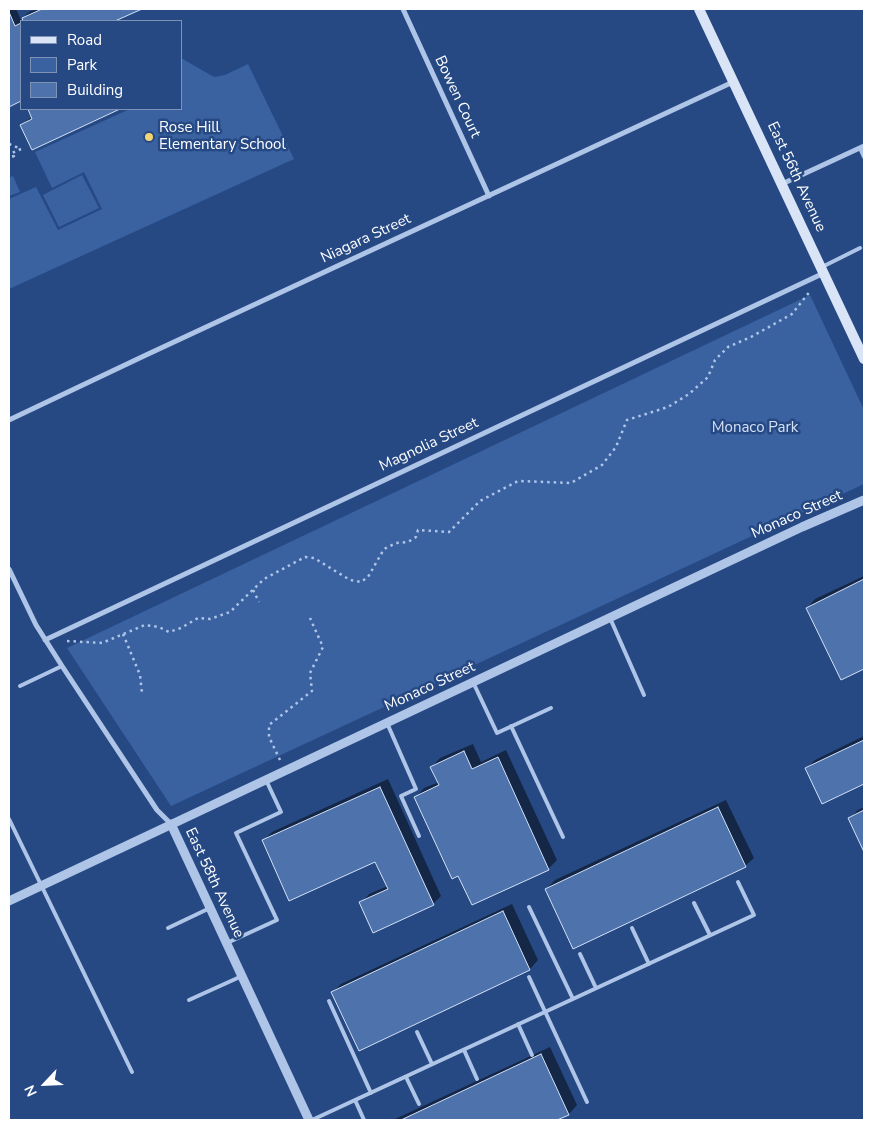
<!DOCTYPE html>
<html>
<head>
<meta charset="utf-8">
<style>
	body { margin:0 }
	#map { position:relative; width:873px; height:1129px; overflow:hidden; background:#264984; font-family:"Nunito Sans",sans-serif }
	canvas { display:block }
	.frame { position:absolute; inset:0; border:10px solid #fff; pointer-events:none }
	.legend { position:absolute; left:20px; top:20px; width:162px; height:90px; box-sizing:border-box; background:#264984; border:1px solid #7d92b5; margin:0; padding:6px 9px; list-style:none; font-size:15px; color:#fff }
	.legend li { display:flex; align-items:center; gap:10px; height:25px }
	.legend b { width:25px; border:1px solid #7d92b5 }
	.north { position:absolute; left:20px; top:1059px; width:50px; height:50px; -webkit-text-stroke:4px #264984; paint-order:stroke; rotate:245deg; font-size:14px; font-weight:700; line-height:20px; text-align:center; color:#fff }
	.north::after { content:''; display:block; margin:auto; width:18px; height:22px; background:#fff; clip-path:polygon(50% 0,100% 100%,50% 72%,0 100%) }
</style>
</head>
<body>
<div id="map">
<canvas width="873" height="1129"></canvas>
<div class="frame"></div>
<ul class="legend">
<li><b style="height:6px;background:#d9e4f7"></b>Road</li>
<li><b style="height:14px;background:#3a62a1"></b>Park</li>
<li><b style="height:14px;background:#4e72ac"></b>Building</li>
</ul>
<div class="north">N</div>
</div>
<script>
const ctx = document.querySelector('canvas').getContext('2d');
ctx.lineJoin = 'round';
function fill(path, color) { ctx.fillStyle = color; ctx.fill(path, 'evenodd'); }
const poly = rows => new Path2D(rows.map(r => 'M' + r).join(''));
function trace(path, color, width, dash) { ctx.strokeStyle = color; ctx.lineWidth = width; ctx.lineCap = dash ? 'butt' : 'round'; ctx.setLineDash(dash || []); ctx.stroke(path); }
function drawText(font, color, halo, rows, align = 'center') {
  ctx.font = font + ' "Nunito Sans",sans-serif'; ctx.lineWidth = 5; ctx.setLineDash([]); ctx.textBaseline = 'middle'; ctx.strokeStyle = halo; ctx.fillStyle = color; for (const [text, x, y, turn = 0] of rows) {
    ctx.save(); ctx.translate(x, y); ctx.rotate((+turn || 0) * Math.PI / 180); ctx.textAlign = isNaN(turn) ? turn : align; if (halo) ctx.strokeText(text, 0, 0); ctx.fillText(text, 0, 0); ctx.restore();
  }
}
fill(poly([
	[181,58,214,77,225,75,248,64,294,159,9,289,9,199,36,187,58,230,102,209,84,172,52,188,35,152,130,109,181,109],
	[82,175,99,208,59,227,43,195],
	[13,176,20,192,9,196,9,178],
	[810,295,864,410,864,484,171,806,67,648]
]), '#3a62a1');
fill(poly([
	[9,9,16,9,21,20,29,12,37,9,139,9,112,21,21,21,21,100,9,105],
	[29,109,117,109,32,148,21,125,33,116],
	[864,576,864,667,841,679,807,608,815,599],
	[864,736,864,783,823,803,807,768,815,760],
	[473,744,481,762,506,750,557,860,548,869,458,874,416,797,424,788,439,782,432,767,440,758],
	[388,779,441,896,433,904,361,903,369,894,388,886,376,860,263,841,272,832],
	[726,800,754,858,745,866,546,889,555,880],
	[864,807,864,849,850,818,858,810],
	[512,904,538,960,530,969,360,1049,333,992,341,984],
	[550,1047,577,1105,569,1114,554,1120,393,1120]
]), '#0007');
const building = poly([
	[42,9,142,9,115,21,23,21,22,18,42,9],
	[9,12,15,26,21,23,21,101,9,107,9,12],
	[28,109,120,109,32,150,20,125,32,119,28,109],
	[864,579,864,669,841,680,806,608,864,579],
	[864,740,864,784,822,804,805,768,864,740],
	[464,751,472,769,498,757,549,870,472,905,458,876,452,879,414,797,439,785,430,767,464,751],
	[380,787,434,905,373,933,359,902,388,889,375,862,289,901,262,840,380,787],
	[718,807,746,867,573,949,545,889,718,807],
	[864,810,864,852,848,818,864,810],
	[503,911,530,970,359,1051,331,992,503,911],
	[541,1054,569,1115,557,1120,401,1120,541,1054]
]);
fill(building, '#4e72ac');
trace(building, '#d3e1f6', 1);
trace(poly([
	[9,144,21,149,12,153,14,156,9,158],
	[253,590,259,602],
	[123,634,140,675,142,693],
	[67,641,102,643,145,625,159,627,169,632,181,628,198,618,210,619,230,612,264,579,305,557,314,558,350,580,361,582,368,577,384,549,396,543,408,542,416,537,418,530,449,532,480,501,518,481,571,483,602,465,616,447,627,420,668,407,689,394,708,377,715,360,728,347,751,337,792,314,811,290],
	[280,760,269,737,269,725,312,691,310,673,323,647,310,618]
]), '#afc5e8', 2.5, [2.5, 4]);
trace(poly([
	[860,148,864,157],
	[822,267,860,248],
	[610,618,644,695],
	[473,682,497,733,551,708],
	[20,686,62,666],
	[387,723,416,789,401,796,419,836],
	[511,726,563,837],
	[9,819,132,1072],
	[694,903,710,935],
	[529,907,573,999],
	[168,928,210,908],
	[632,928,649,964],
	[227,943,277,920,236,833,281,812,266,780],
	[580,954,596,988],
	[529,977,587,1102],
	[189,1000,242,976],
	[329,1001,371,1093],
	[518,1024,532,1055],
	[417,1032,432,1064],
	[464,1050,477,1079],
	[406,1077,419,1104],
	[355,1100,364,1120],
	[312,1120,754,915,738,882]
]), '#afc5e8', 4);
trace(poly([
	[403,9,489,196],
	[782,184,864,146],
	[9,420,146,355,733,82],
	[9,569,36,625,62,666,157,810,171,824],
	[45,640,824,273]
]), '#afc5e8', 5);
trace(poly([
	[171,824,309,1120],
	[9,901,802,527,864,500]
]), '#afc5e8', 9);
trace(poly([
	[699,9,864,359]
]), '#d9e4f7', 10);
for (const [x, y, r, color] of [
	[149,137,5,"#f1d574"]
]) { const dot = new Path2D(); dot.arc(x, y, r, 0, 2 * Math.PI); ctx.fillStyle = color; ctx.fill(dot); trace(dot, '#264984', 2); }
drawText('15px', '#fff', '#264984', [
	["Bowen Court",457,97,65],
	["East 56th Avenue",796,177,65],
	["Niagara Street",366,239,-25],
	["Magnolia Street",429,445,-25],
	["Monaco Street",797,515,-24],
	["Monaco Street",430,687,-25],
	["East 58th Avenue",214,883,65]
]);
drawText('15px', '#fff', '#264984', [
	["Rose Hill",159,128],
	["Elementary School",159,145]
], 'left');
drawText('15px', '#d3e1f6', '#264984', [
	["Monaco Park",755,428]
]);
</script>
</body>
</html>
